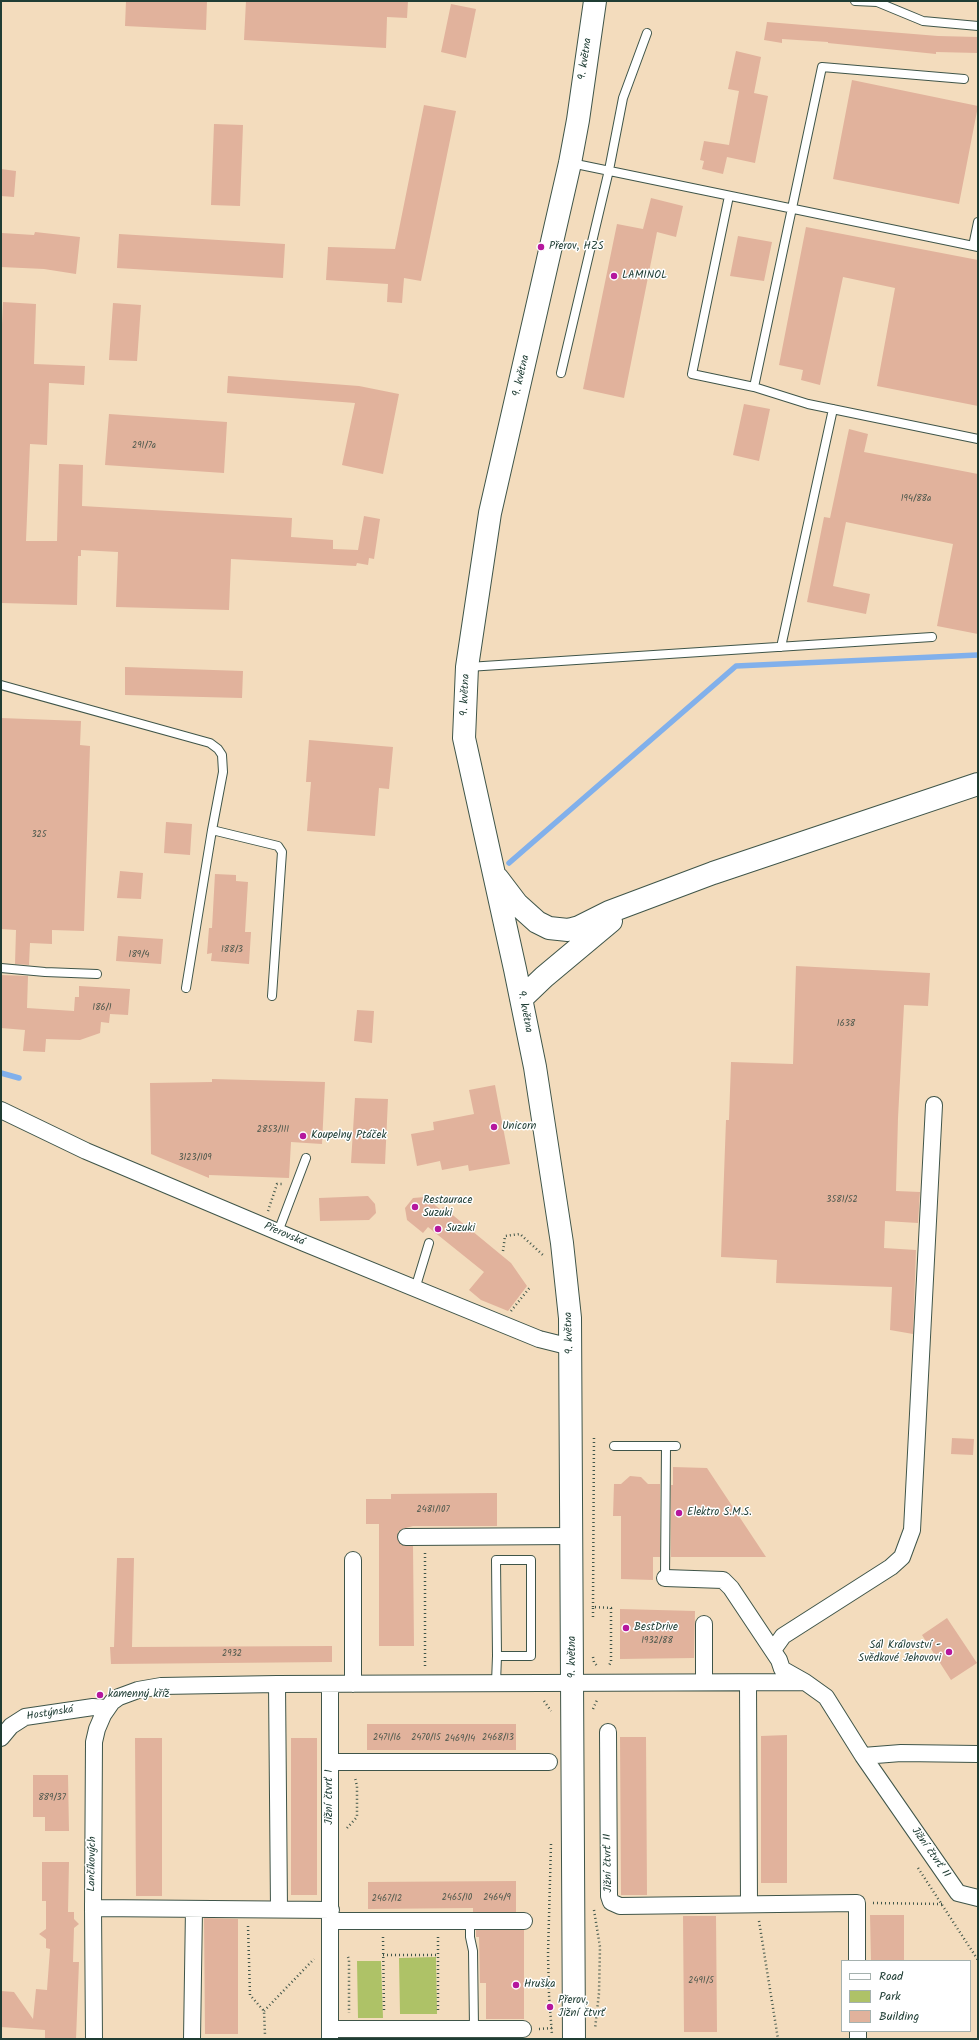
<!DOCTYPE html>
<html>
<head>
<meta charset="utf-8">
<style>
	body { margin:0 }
	#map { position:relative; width:979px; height:2040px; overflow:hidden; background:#f3dcbd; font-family:Kalam,sans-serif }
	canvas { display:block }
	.frame { position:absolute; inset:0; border:2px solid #1f3d34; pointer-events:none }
	.legend { position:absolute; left:841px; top:1960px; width:130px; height:72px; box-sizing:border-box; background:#fff; border:1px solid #a5b1ae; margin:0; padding:5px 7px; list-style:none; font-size:12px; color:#1f3d34 }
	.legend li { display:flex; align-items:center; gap:8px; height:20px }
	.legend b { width:20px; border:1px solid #a5b1ae }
</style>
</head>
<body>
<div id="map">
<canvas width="979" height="2040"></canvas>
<div class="frame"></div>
<ul class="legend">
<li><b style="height:5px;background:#fff"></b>Road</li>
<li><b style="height:11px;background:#aec267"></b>Park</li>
<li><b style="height:11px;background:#e1b29c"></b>Building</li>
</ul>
</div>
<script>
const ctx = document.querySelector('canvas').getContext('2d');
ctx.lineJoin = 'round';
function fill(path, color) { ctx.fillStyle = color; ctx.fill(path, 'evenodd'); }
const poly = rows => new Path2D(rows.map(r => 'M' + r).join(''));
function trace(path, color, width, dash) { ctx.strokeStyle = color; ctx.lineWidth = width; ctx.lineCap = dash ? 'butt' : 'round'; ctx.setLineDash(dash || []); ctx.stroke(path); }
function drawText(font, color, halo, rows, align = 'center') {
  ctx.font = font + ' Kalam,sans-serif'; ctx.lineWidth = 3; ctx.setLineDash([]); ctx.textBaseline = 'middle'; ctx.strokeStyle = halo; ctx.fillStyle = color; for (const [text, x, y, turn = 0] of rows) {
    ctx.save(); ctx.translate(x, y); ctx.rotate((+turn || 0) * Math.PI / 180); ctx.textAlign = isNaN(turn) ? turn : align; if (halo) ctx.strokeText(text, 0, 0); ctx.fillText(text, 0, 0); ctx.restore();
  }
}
fill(poly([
	[436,1957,437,2014,400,2014,399,1958],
	[357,1961,381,1961,383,2018,358,2018]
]), '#aec267');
trace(poly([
	[509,863,736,666,978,655],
	[1,1073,19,1078]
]), '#81b0eb', 5.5);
fill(poly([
	[126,1,207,1,206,30,125,26],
	[246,1,408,1,407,18,387,17,386,48,244,40],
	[451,4,476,9,466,58,441,52],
	[767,22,938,36,978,37,978,53,936,52,936,54,828,43,828,42,782,39,782,43,764,40],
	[736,51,761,57,754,93,768,96,755,163,727,157,723,174,702,169,704,161,700,160,704,141,729,145,739,91,728,89],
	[852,80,978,106,959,204,833,179],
	[424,105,456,111,421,281,404,278,402,303,387,302,388,284,326,280,328,247,395,249],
	[214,124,243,125,240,206,211,205],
	[1,169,16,171,14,197,1,196],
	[651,198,683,206,676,237,657,232,624,398,583,389,617,224,643,229],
	[806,227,978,260,978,406,877,386,895,288,843,277,820,385,801,380,803,370,779,365],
	[35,232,80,237,76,274,44,269,1,267,2,233,34,235],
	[119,234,285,244,283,278,117,268],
	[738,236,772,242,764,281,730,276],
	[3,302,36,304,34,364,85,366,84,385,49,383,47,445,30,444,26,541,57,541,59,464,83,465,82,506,292,518,291,537,333,540,333,549,358,550,364,516,380,519,374,559,369,558,368,565,357,563,356,566,231,559,229,610,116,607,118,552,81,550,81,556,78,556,77,605,1,603,1,347],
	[113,303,141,305,137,361,109,360],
	[228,376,359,386,399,394,383,474,342,465,355,403,227,393],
	[744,404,770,409,759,461,733,455],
	[109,414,227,422,224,473,105,465],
	[849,429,868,434,864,452,978,474,978,634,937,626,953,544,846,522,833,586,870,594,866,614,807,602,824,517,830,518],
	[125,667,243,671,242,698,125,695],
	[1,718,81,721,80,745,90,746,84,931,52,930,52,944,30,943,29,965,15,964,16,930,1,929],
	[309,740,393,747,389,789,379,788,375,836,307,831,311,782,306,782],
	[166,822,192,824,190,855,164,853],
	[120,871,143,873,141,899,117,898],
	[215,874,236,875,236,881,248,882,245,932,251,932,249,964,211,961,212,953,207,954,209,928,212,928],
	[118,936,163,939,161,964,116,961],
	[796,966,930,973,928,1006,904,1005,898,1118,896,1191,920,1192,918,1223,885,1221,884,1248,916,1250,913,1334,890,1330,892,1287,776,1283,777,1260,721,1257,726,1120,729,1120,731,1062,793,1064],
	[1,975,28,976,27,1008,74,1011,75,997,79,997,79,986,130,989,128,1015,110,1014,109,1023,101,1022,100,1033,80,1040,46,1039,45,1052,23,1051,25,1030,1,1028],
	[357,1010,374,1011,372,1043,354,1041],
	[212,1079,325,1082,322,1144,291,1142,289,1178,209,1175,209,1178,151,1154,150,1083,212,1082],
	[495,1085,510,1164,469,1171,468,1165,442,1170,440,1161,417,1166,411,1134,434,1130,433,1122,474,1114,469,1090],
	[355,1098,388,1099,385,1164,351,1163],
	[368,1196,375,1204,376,1213,369,1220,320,1221,319,1198],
	[425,1197,441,1210,443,1207,511,1263,527,1286,508,1311,481,1300,469,1290,484,1272,428,1227,423,1233,407,1220,405,1208,413,1198],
	[952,1438,974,1439,973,1455,951,1454],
	[673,1467,707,1468,766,1557,671,1557,671,1485,673,1485],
	[630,1476,641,1477,648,1484,660,1484,660,1557,653,1557,653,1580,621,1579,621,1516,613,1516,614,1484,621,1484],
	[497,1493,497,1526,413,1526,402,1529,398,1532,397,1537,401,1545,413,1546,414,1646,379,1646,379,1524,366,1524,366,1499,391,1499,391,1494],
	[117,1558,134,1558,132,1647,332,1646,332,1662,111,1664,110,1647,114,1647],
	[620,1609,695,1611,694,1658,620,1659],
	[947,1618,977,1663,951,1680,922,1635],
	[367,1724,516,1724,516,1750,367,1750],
	[787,1735,787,1883,761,1883,761,1736],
	[620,1737,646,1737,647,1895,621,1895],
	[135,1738,162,1738,162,1896,136,1896],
	[291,1738,317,1738,317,1895,291,1895],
	[33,1775,68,1775,69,1831,45,1831,45,1817,33,1817],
	[42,1862,69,1862,68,1912,74,1912,74,1919,79,1924,74,1928,73,1962,79,1962,76,2039,45,2039,45,2030,1,2027,1,1991,14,1992,33,2019,36,1989,47,1990,50,1949,46,1948,46,1939,39,1934,46,1929,46,1901,42,1901],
	[516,1881,516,1912,473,1912,473,1908,368,1909,368,1882],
	[870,1915,904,1915,904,1961,871,1961],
	[683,1916,716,1916,717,2032,684,2032],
	[204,1918,238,1919,238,2034,205,2034],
	[476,1930,524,1930,524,2019,486,2019,486,1983,480,1983,479,1937,476,1937]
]), '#e1b29c');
const lane = poly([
	[855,1,877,2,923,21,978,26],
	[571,163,978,247],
	[729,196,692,374,754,387,822,67,964,79],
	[973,246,978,222],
	[561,373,609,170,623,98,647,33],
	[754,387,808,404,978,439],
	[781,647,833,409],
	[468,667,932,637],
	[1,685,210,743,218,749,222,755,223,772,212,830,186,988],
	[212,830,278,846,282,852,272,996],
	[1,968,45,972,97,974],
	[278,1232,306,1158],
	[415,1289,429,1243],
	[614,1446,676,1446],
	[496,1560,531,1560,531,1656,497,1656,496,1560],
	[665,1578,666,1446],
	[496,1683,497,1656],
	[470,1921,470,1937,473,1951,474,2028]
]);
const street = poly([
	[1,1110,86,1151,304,1243,539,1339,571,1347],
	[406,1537,572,1536],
	[353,1560,353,1684],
	[665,1578,723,1580,731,1588,779,1660,782,1669,805,1682,826,1697,863,1756,901,1753,978,1754],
	[773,1650,783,1636,891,1567,902,1557,912,1530,934,1105],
	[704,1682,704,1624],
	[748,1683,749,1904],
	[277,1684,279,1909],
	[608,1732,609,1896,611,1902,620,1906,857,1903,857,1961],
	[1,1738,11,1726,25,1717,93,1707,107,1708],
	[863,1756,958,1893,978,1898],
	[330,1762,549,1762],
	[93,1908,331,1910],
	[331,1921,524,1921],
	[330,2029,523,2029],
	[858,2031,858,2039],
	[94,2039,93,1908,94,1742,97,1729,103,1715,112,1702,119,1697,138,1690,161,1686,277,1684,805,1682],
	[192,2039,194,1909],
	[330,2039,330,1684]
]);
const secondary = poly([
	[498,879,517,904,537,922,549,928,568,930,579,927,609,912,713,873,978,784],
	[521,999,544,977,611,921],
	[574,2039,570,1318,562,1243,535,1067,515,969,464,738,467,667,490,513,570,163,578,120,595,1]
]);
trace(lane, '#3f5549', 10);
trace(street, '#3f5549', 18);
trace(secondary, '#3f5549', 24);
trace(poly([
	[268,1211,277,1184,284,1184],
	[503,1251,505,1236,520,1234,543,1255],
	[511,1311,531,1286],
	[425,1553,425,1668],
	[593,1607,594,1435],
	[593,1617,593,1607,611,1608,611,1662,608,1667],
	[593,1657,594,1662,597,1666],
	[544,1701,551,1711],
	[593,1709,597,1700],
	[347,1828,357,1817,357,1786,355,1778],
	[551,1844,548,1954,549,1995,552,2035],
	[918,1868,978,1960],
	[873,1903,942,1904],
	[594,1910,600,1947,599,1993,595,2029],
	[759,1921,778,2039],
	[248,1926,250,1995,264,2011,265,2035],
	[383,1937,384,2010],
	[438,1937,438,2012],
	[383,1955,438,1955],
	[348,1957,349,1960,349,2013],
	[264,2011,314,1959],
	[539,2029,552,2028]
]), '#3f5549', 2.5, [1, 3]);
trace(lane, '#fff', 8);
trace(street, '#fff', 16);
trace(secondary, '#fff', 22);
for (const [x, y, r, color] of [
	[541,247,4,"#b5179e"],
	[614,276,4,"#b5179e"],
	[494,1127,4,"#b5179e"],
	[303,1136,4,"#b5179e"],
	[415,1207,4,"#b5179e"],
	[438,1229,4,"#b5179e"],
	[679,1513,4,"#b5179e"],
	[626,1628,4,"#b5179e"],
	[949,1652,4,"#b5179e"],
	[100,1695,4,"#b5179e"],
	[516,1985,4,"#b5179e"],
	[550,2007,4,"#b5179e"]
]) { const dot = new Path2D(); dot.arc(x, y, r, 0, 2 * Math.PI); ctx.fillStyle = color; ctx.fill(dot); trace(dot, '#fff', 1.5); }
drawText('9px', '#505a4e', null, [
	["291/7a",144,446],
	["194/88a",916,499],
	["325",39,835],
	["188/3",232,950],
	["189/4",139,955],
	["186/1",102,1008],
	["1638",846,1024],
	["2853/111",273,1130],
	["3123/109",195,1158],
	["3581/52",842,1200],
	["2481/107",433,1510],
	["1932/88",657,1641],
	["2932",232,1654],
	["2471/16",387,1738],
	["2470/15",426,1738],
	["2468/13",498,1738],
	["2469/14",460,1739],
	["889/37",52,1798],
	["2465/10",457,1898],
	["2464/9",497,1898],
	["2467/12",387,1899],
	["2491/5",701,1981]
]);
drawText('11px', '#1f3d34', '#fff', [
	["9. května",586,59,-82],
	["9. května",522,376,-77],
	["9. května",466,695,-88],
	["9. května",524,1012,79],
	["Přerovská",284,1235,23],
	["9. května",570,1333,-92],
	["9. května",573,1657,-90],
	["Hostýnská",50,1714,-9],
	["Jižní čtvrť I",330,1797,-90],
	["Jižní čtvrť II",930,1853,55],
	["Jižní čtvrť II",609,1863,-91],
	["Lančíkových",93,1864,-89]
]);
drawText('11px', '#1f3d34', '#fff', [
	["Přerov, HZS",549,247],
	["LAMINOL",622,276],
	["Unicorn",502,1127],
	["Koupelny Ptáček",311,1136],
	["Restaurace",423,1201],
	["Suzuki",423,1214],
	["Suzuki",446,1229],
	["Elektro S.M.S.",687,1513],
	["BestDrive",634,1628],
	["Sál Království -",941,1646,"right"],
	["Svědkové Jehovovi",941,1659,"right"],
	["kamenný kříž",108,1695],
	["Hruška",524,1985],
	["Přerov,",558,2001],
	["Jižní čtvrť",558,2014]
], 'left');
</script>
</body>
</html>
